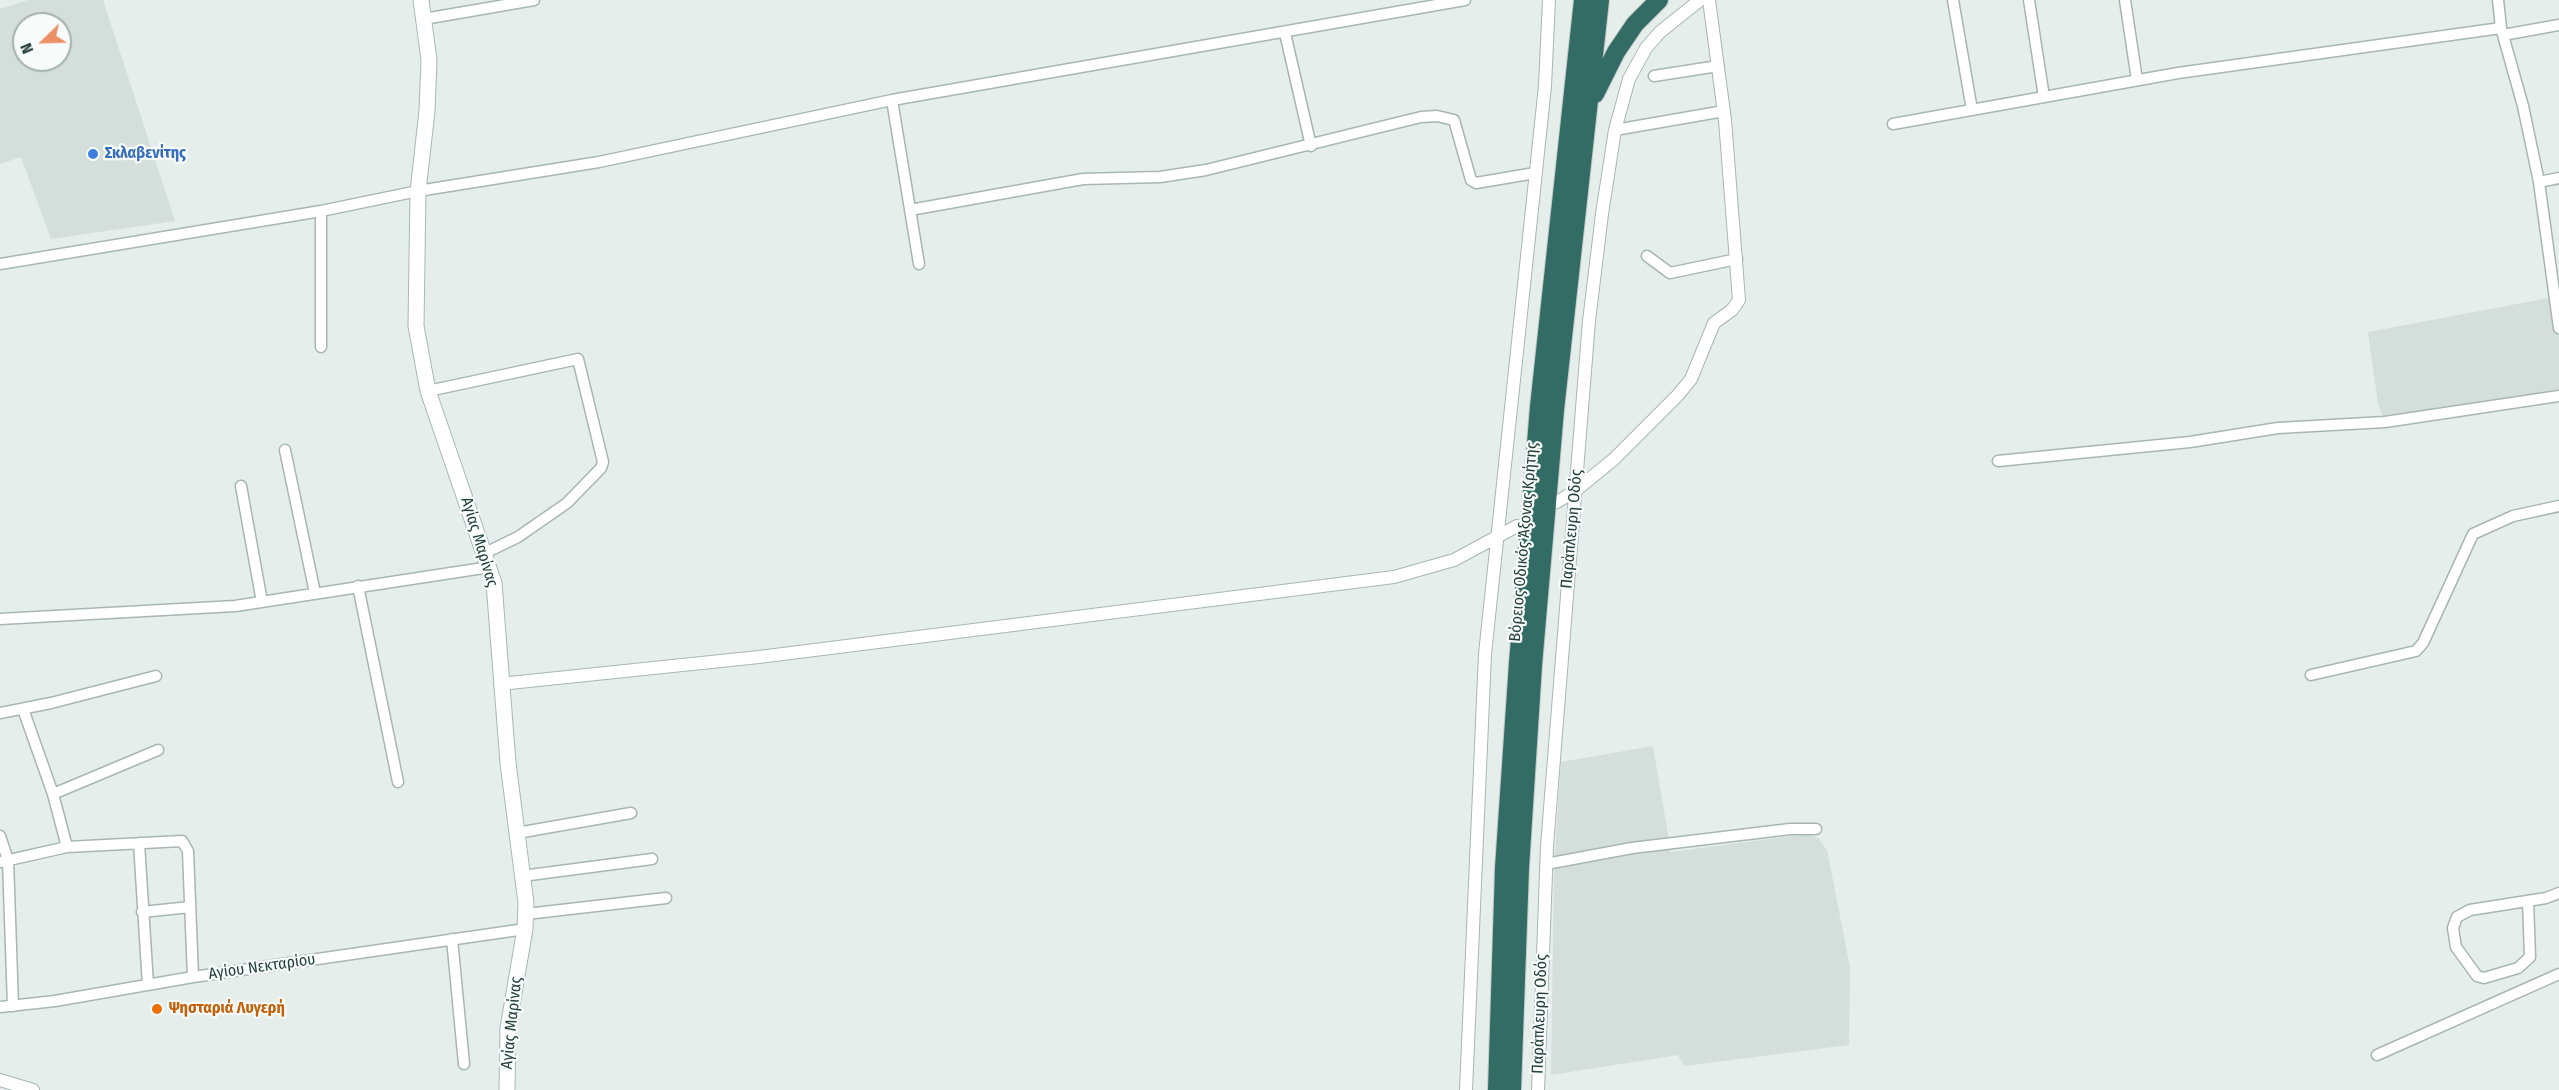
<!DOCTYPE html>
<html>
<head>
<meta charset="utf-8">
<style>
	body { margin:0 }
	#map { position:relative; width:2559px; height:1090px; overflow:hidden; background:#e6eeeb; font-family:"Fira Sans Condensed",sans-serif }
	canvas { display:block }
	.north { position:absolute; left:12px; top:12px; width:60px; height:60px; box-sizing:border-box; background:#f7fbf9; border:2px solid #a3b0ad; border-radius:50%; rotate:247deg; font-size:16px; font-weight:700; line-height:24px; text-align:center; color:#25403b }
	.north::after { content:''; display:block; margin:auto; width:21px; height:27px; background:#ed9065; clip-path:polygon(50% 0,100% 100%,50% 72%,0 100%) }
</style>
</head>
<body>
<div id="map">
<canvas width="2559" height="1090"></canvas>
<div class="north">N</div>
</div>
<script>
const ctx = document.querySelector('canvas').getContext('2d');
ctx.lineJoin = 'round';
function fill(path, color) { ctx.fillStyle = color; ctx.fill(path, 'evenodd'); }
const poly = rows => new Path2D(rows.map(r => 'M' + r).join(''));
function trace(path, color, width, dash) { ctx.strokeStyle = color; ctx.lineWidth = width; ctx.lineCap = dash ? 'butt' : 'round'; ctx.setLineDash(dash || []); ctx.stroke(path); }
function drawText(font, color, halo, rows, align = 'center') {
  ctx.font = font + ' "Fira Sans Condensed",sans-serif'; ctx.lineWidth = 4.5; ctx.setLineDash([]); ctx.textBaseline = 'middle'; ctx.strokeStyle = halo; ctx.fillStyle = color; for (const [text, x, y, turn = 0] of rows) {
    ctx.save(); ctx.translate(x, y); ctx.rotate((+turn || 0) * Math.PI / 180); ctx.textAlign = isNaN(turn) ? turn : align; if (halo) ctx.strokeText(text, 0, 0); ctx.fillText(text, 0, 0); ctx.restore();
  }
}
fill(poly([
	[28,0,103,0,175,221,51,239,21,157,0,164,0,9],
	[24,24,60,24,60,60,24,60],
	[2554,297,2559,328,2559,396,2385,422,2378,404,2368,332],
	[1653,746,1671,852,1807,834,1819,839,1827,850,1850,967,1849,1045,1684,1066,1678,1055,1551,1075,1554,868,1561,762]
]), '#d4deda');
const minor = poly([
	[1953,0,1972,110],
	[2029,0,2044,97],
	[2125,0,2137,80],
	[2498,0,2501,28,2523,106,2539,182,2559,328],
	[424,19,534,0],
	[1285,33,1311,146],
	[2503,35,2559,25],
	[1654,76,1718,66],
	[892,100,919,264],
	[1893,124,2178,73,2501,28],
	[1615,130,1724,111],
	[2539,182,2559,178],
	[910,210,1083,179,1160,177,1206,170,1421,117,1437,116,1454,120,1471,180,1476,183,1535,173],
	[321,211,321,347],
	[1647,256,1670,273,1737,259],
	[0,264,321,211,418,191,599,162,892,100,1465,0],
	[428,391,578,359,603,462,601,468,567,503,518,537,485,553],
	[285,450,315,593],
	[1998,461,2190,442,2278,428,2385,422,2559,396],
	[241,486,262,602],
	[358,586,398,782],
	[0,619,235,606,490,567],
	[2311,675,2416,651,2423,643,2473,534,2513,516,2559,506],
	[23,709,53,794,67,847],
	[0,713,51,703,156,676],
	[53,794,158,750],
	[517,833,631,813],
	[0,836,8,860,13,1006],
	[139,843,148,985],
	[0,862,67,847,182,841,188,851,193,977],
	[1546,864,1632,848,1790,829,1816,829],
	[522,876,652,859],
	[2528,901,2530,957,2518,968,2484,978,2477,976,2456,947,2453,928,2457,917,2470,910,2546,898,2559,893],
	[142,912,190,907],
	[526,914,666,898],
	[452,939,464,1064],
	[0,1007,55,1001,193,977,525,929],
	[2377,1055,2559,974]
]);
const tertiary = poly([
	[1557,502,1575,491,1614,459,1678,395,1691,379,1714,323,1732,310,1739,300,1725,120,1709,0],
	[500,684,759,657,1394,577,1454,560,1517,526],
	[0,1080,33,1090],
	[1466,1090,1485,654,1545,86,1549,0],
	[1538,1090,1547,846,1589,321,1602,214,1615,130,1629,79,1646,48,1660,32,1700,0]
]);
const secondary = poly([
	[421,0,429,60,427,111,418,191,416,326,428,391,494,583,508,763,526,903,525,929,508,1028,507,1090]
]);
const motorway = poly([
	[1595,94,1616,52,1635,24,1659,0],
	[1497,1090,1504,868,1518,663,1539,407,1583,0],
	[1512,1090,1520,868,1533,665,1555,410,1600,0]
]);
trace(minor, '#a8b6b3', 13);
trace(tertiary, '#a8b6b3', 14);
trace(secondary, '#a5bab4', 17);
trace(motorway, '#c2cac8', 20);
trace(minor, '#fff', 10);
trace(tertiary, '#fff', 12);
trace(secondary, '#fff', 15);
trace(motorway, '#326c64', 18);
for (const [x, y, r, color] of [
	[93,154,6,"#3f7fe0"],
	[157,1009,6,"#e8710a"]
]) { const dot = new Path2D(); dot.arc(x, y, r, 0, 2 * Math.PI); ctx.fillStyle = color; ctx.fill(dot); trace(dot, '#f7fbf9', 2); }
drawText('bold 16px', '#366cbe', '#f7fbf9', [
	["Σκλαβενίτης",105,154]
], 'left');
drawText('16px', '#25403b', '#f7fbf9', [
	["Παράπλευρη Οδός",1572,529,-85],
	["Αγίας Μαρίνας",479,542,73],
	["Βόρειος Οδικός Άξονας Κρήτης",1524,542,-85],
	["Αγίου Νεκταρίου",262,967,-8],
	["Παράπλευρη Οδός",1540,1014,-88],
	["Αγίας Μαρίνας",512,1023,-84]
]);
drawText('bold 16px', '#c56008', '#f7fbf9', [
	["Ψησταριά Λυγερή",169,1009]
], 'left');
</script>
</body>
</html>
